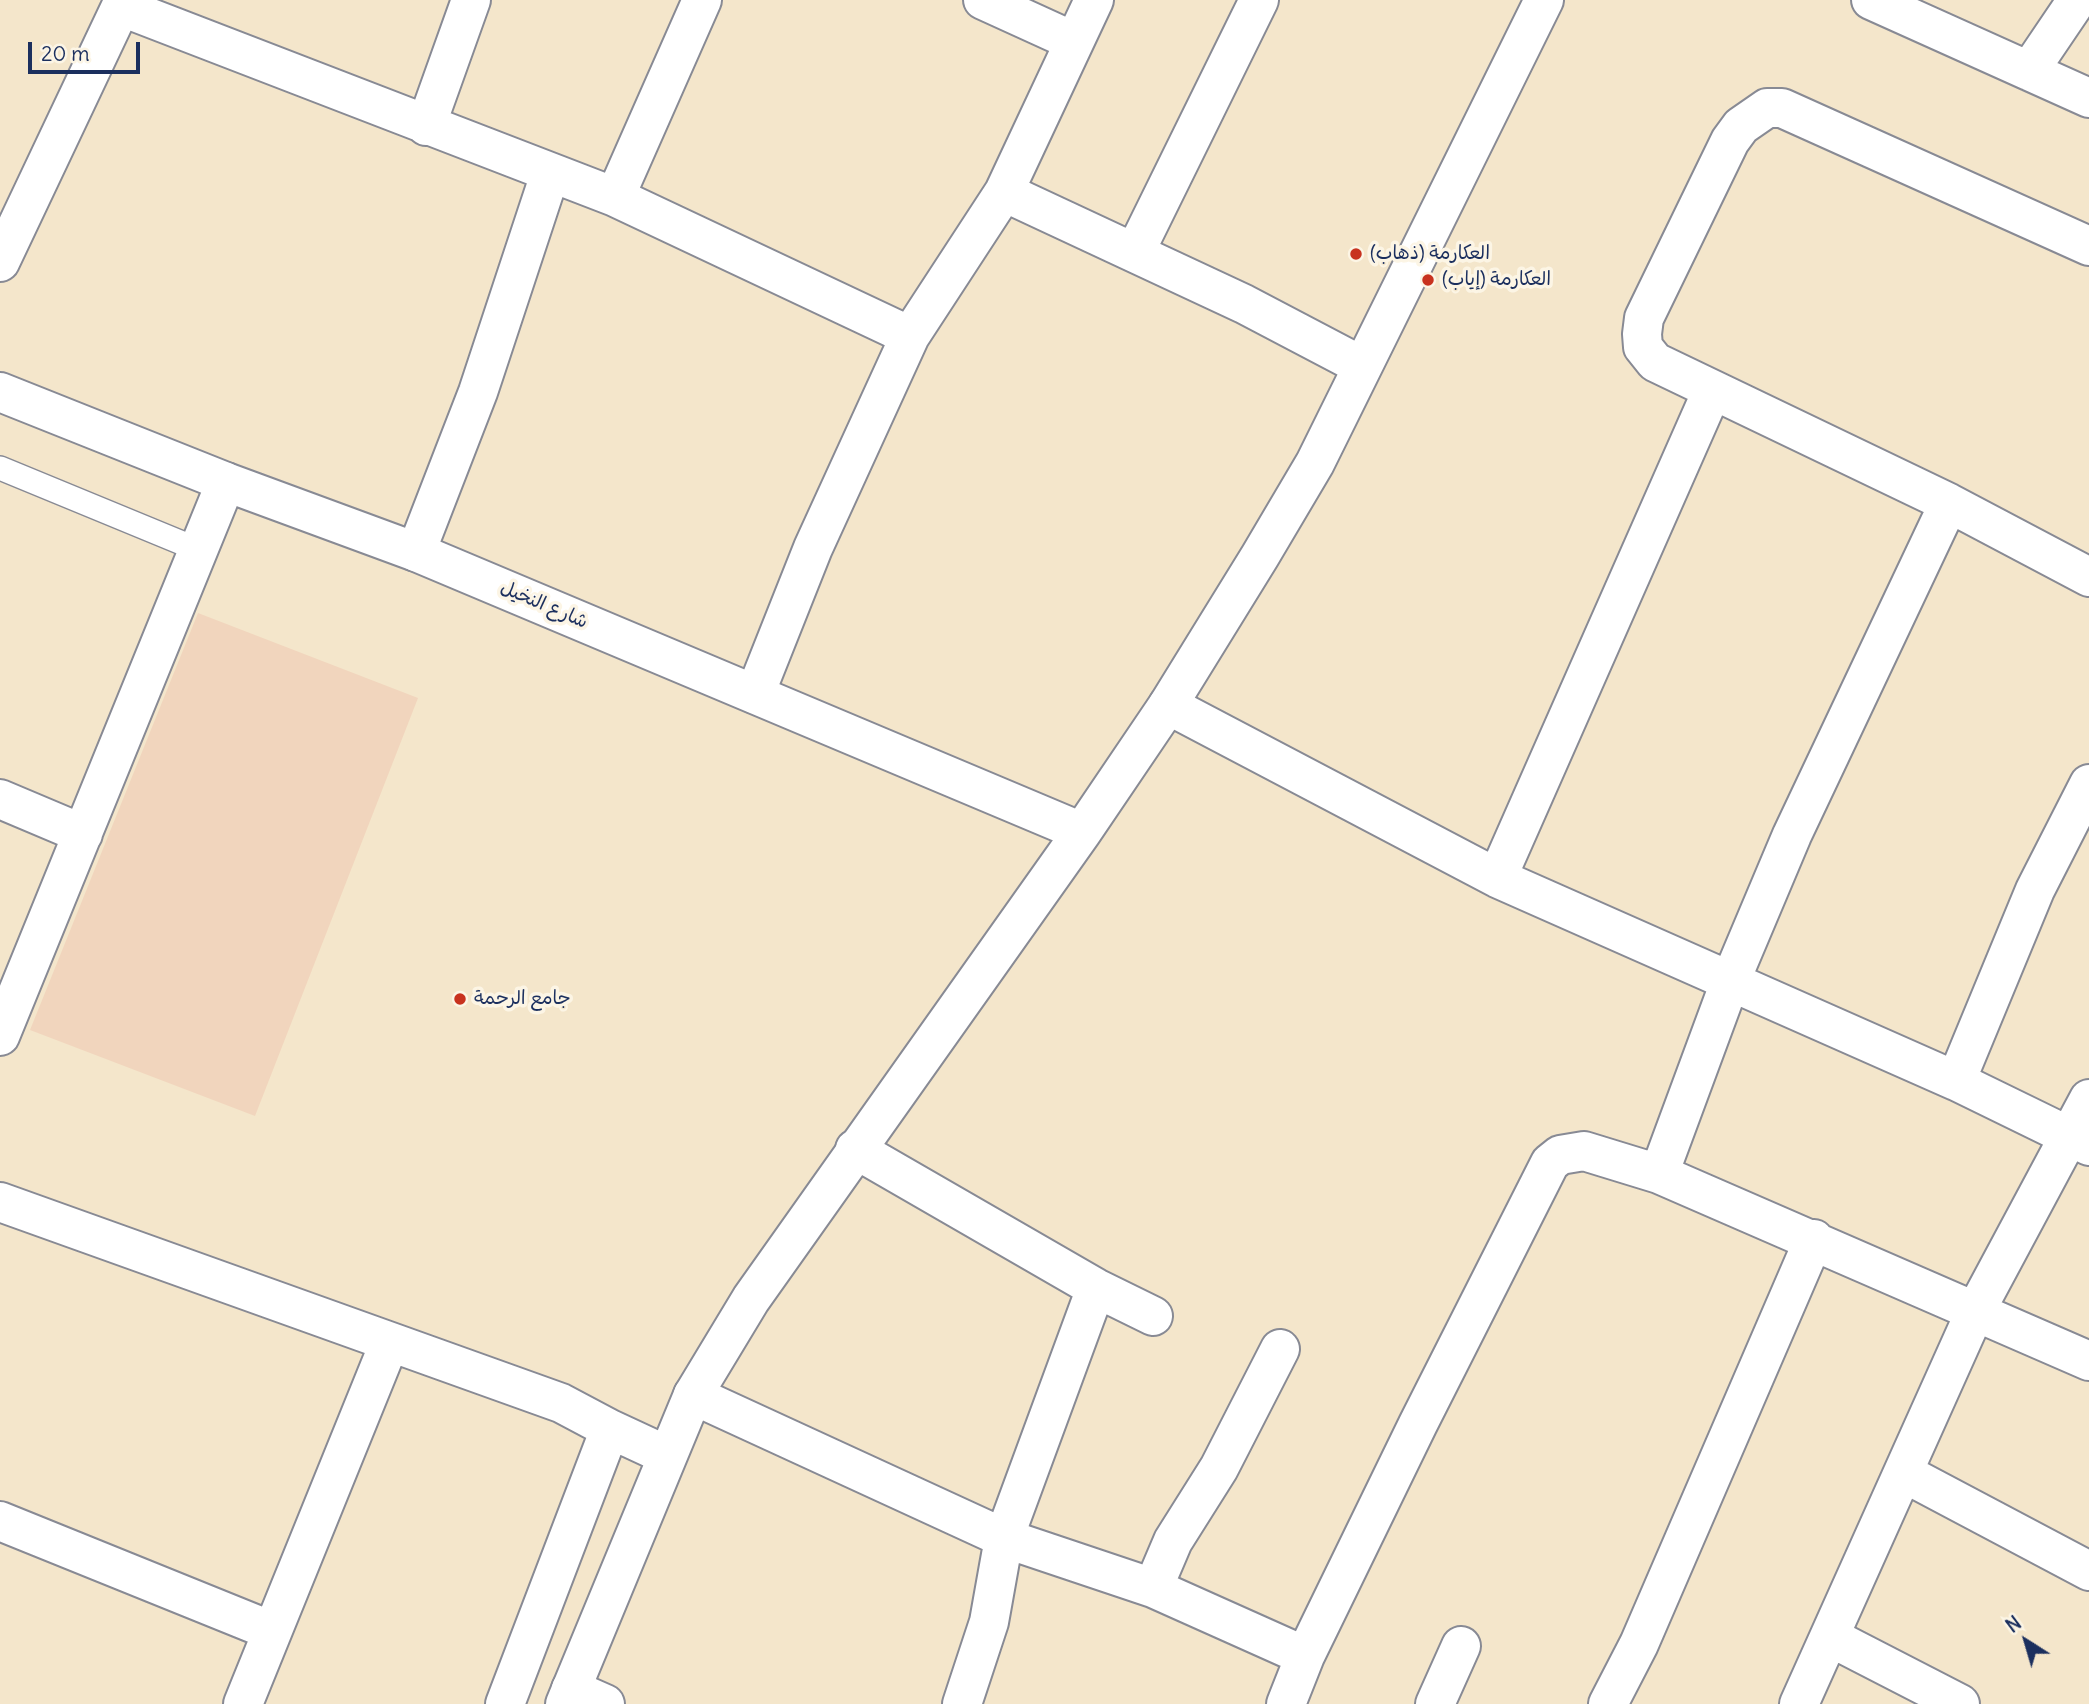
<!DOCTYPE html>
<html>
<head>
<meta charset="utf-8">
<style>
	body { margin:0 }
	#map { position:relative; width:2089px; height:1704px; overflow:hidden; background:#f4e6cb; font-family:Delius,sans-serif }
	canvas { display:block }
	.north { position:absolute; left:1991px; top:1606px; width:70px; height:70px; -webkit-text-stroke:5px #fcf5e5; paint-order:stroke; rotate:323deg; font-size:19px; font-weight:700; line-height:28px; text-align:center; color:#1b2f5e }
	.north::after { content:''; display:block; margin:auto; width:24px; height:32px; background:#1b2f5e; clip-path:polygon(50% 0,100% 100%,50% 72%,0 100%) }
	.scale { position:absolute; left:28px; top:42px; width:112px; height:32px; box-sizing:border-box; border:4px solid #1b2f5e; border-top:0; padding-left:9px; font-size:21px; line-height:24px; white-space:nowrap; color:#1b2f5e; -webkit-text-stroke:5px #fcf5e5; paint-order:stroke }
</style>
</head>
<body>
<div id="map">
<canvas width="2089" height="1704"></canvas>
<div class="north">N</div>
<div class="scale">20 m</div>
</div>
<script>
const ctx = document.querySelector('canvas').getContext('2d');
ctx.lineJoin = 'round';
function fill(path, color) { ctx.fillStyle = color; ctx.fill(path, 'evenodd'); }
const poly = rows => new Path2D(rows.map(r => 'M' + r).join(''));
function trace(path, color, width, dash) { ctx.strokeStyle = color; ctx.lineWidth = width; ctx.lineCap = dash ? 'butt' : 'round'; ctx.setLineDash(dash || []); ctx.stroke(path); }
function drawText(font, color, halo, rows, align = 'center') {
  ctx.font = font + ' Delius,"Playpen Sans Arabic",sans-serif'; ctx.lineWidth = 7; ctx.setLineDash([]); ctx.textBaseline = 'middle'; ctx.strokeStyle = halo; ctx.fillStyle = color; for (const [text, x, y, turn = 0] of rows) {
    ctx.save(); ctx.translate(x, y); ctx.rotate((+turn || 0) * Math.PI / 180); ctx.textAlign = isNaN(turn) ? turn : align; if (halo) ctx.strokeText(text, 0, 0); ctx.fillText(text, 0, 0); ctx.restore();
  }
}
fill(poly([
	[198,613,418,698,255,1116,30,1030]
]), '#f1d5bd');
const service = poly([
	[0,468,199,550]
]);
const minor = poly([
	[983,0,1073,41],
	[1871,0,2089,98],
	[122,7,615,197,910,336],
	[2029,71,2077,0],
	[426,126,471,0],
	[1004,192,1244,304,1362,366],
	[615,197,702,0],
	[2089,246,1782,108,1767,108,1741,126,1730,141,1644,318,1642,334,1643,347,1655,362,1949,503,2089,577],
	[1135,252,1259,0],
	[0,262,124,0],
	[416,552,478,392,550,174],
	[755,694,813,548,910,336,1004,192,1094,0],
	[1168,705,1497,878,1956,1081,2089,1146],
	[0,799,83,834],
	[1497,878,1712,391],
	[0,1036,226,482],
	[1956,1081,2035,890,2089,784],
	[855,1149,1096,1288,1153,1316],
	[1659,1174,1730,982,1792,835,1949,503],
	[0,1202,561,1403,610,1429,505,1704],
	[693,1395,1004,1538,1153,1588,1305,1656],
	[610,1429,666,1455],
	[1904,1473,2089,1571],
	[0,1521,272,1631],
	[1153,1588,1173,1541,1219,1468,1280,1349],
	[1830,1637,1960,1704],
	[571,1689,605,1704],
	[243,1704,389,1344],
	[962,1704,989,1622,1004,1538,1096,1288],
	[1286,1704,1305,1656,1418,1424,1550,1163,1560,1155,1584,1151,1659,1174,2089,1361],
	[1435,1704,1461,1646],
	[1608,1704,1639,1644,1814,1239],
	[1799,1704,1975,1312,2089,1099]
]);
const secondary = poly([
	[0,392,226,482,416,552,1082,832],
	[565,1704,693,1395,751,1299,1082,832,1168,705,1260,556,1315,463,1544,0]
]);
trace(service, '#888a94', 26);
trace(minor, '#888a94', 42);
trace(secondary, '#888a94', 42);
trace(service, '#fff', 23);
trace(minor, '#fff', 38);
trace(secondary, '#fff', 38);
for (const [x, y, r, color] of [
	[1356,254,7,"#c8321e"],
	[1428,280,7,"#c8321e"],
	[460,999,7,"#c8321e"]
]) { const dot = new Path2D(); dot.arc(x, y, r, 0, 2 * Math.PI); ctx.fillStyle = color; ctx.fill(dot); trace(dot, '#fcf5e5', 2.5); }
drawText('19px', '#1b2f5e', '#fcf5e5', [
	["العكارمة (ذهاب)",1370,254],
	["العكارمة (إياب)",1442,280],
	["جامع الرحمة",474,999]
], 'left');
drawText('19px', '#1b2f5e', '#fcf5e5', [
	["شارع النخيل",544,605,23]
]);
</script>
</body>
</html>
